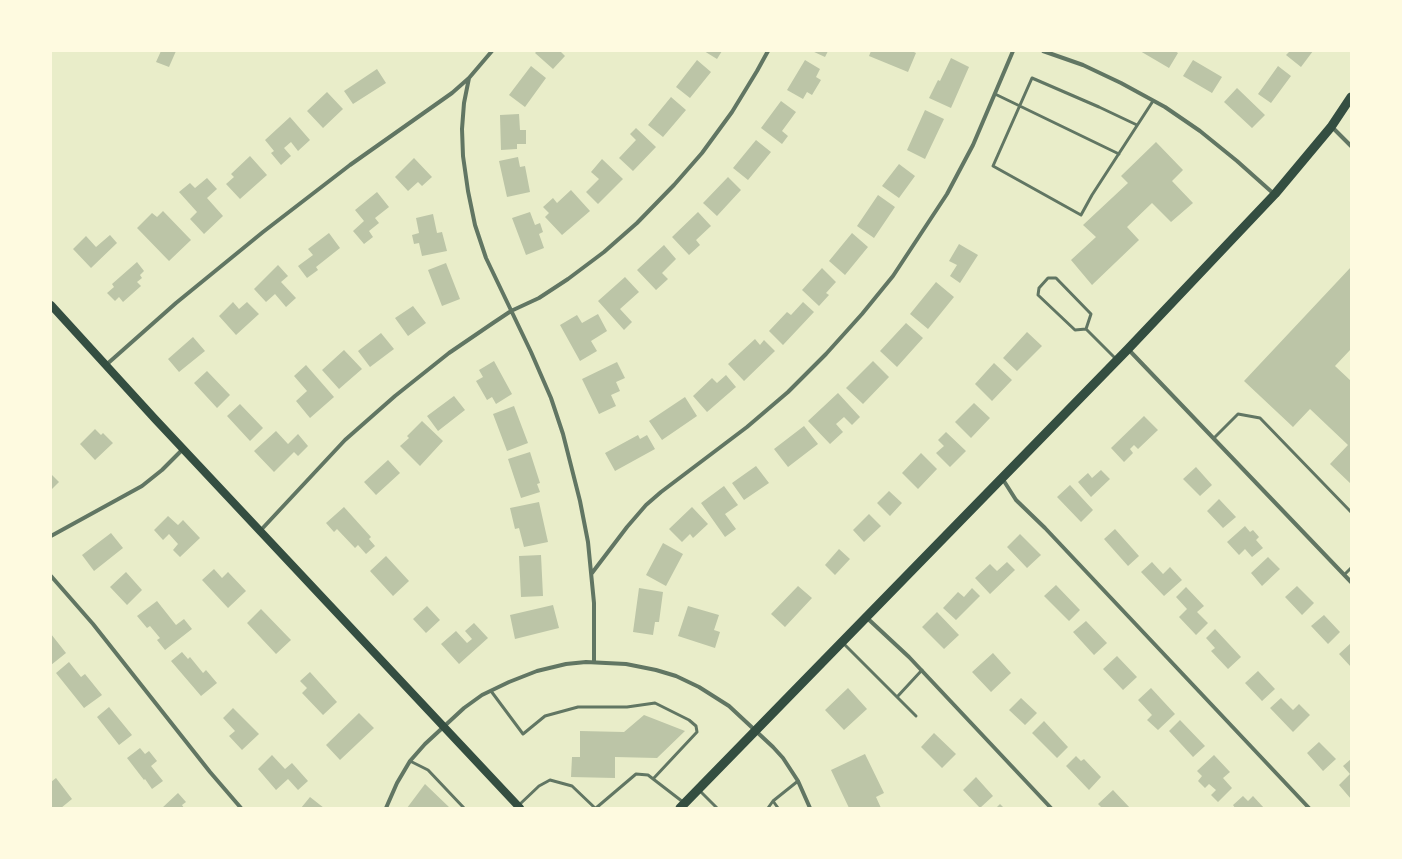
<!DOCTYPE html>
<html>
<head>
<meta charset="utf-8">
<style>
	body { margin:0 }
	#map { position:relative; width:1402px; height:859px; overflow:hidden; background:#e9edc9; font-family:"Public Sans",sans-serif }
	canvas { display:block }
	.frame { position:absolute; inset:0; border:52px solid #fefae0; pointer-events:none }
</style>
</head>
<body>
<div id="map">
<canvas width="1402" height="859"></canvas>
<div class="frame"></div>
</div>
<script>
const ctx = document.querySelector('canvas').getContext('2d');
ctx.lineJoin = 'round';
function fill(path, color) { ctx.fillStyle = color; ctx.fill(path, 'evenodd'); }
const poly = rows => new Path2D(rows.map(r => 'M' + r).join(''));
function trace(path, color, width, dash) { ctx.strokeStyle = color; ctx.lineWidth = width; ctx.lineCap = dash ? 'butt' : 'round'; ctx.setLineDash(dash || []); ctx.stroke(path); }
fill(poly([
	[161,51,176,51,169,67,156,62],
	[537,51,562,51,561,52,565,56,553,69,535,53],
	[704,51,722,51,717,59],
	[812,51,828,51,825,57],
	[871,51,912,51,916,53,908,72,869,56],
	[1140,51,1175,51,1178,53,1169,68],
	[1290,51,1313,51,1301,67,1286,55],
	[951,58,969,67,951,108,929,98,938,80,940,81],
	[697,60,711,72,690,98,676,87],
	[805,60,820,69,816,77,821,80,812,95,807,92,803,99,787,90],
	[1193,60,1222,77,1212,93,1183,76],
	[531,66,546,78,525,107,509,95],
	[1278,66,1291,76,1271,103,1258,94],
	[377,69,386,83,353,104,344,91],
	[1237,88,1265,115,1252,128,1224,102],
	[327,92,343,109,323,128,307,111],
	[671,97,686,110,663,137,648,125],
	[781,101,796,112,782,131,788,136,782,144,761,128],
	[925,110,944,119,925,159,907,150],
	[519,114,520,130,526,130,526,144,517,144,517,149,501,150,500,115],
	[290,117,310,140,298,151,291,142,284,148,291,156,281,165,271,153,274,151,265,140],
	[636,128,656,147,633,171,619,158,636,140,630,134],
	[756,140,771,152,748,180,733,168],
	[1156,142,1183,170,1172,181,1193,203,1171,222,1152,203,1127,227,1139,240,1092,285,1071,260,1096,237,1083,225,1128,183,1121,176],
	[250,156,267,175,240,199,226,184,234,177,231,174],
	[518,157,520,167,525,166,530,192,507,197,499,161],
	[414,158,432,177,422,186,418,182,408,191,395,177],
	[602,159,623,179,598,204,586,192,599,179,591,172],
	[899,164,915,176,899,198,882,186],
	[728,177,741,190,717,216,703,203],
	[207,178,217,189,207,198,223,216,204,234,190,219,197,212,179,192,190,183,195,188],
	[571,190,590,211,562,235,545,217,549,213,543,207,553,198,557,203],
	[377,192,389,207,375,218,379,223,369,231,373,237,364,244,353,231,364,221,355,210],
	[878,195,895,207,874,238,857,226],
	[163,211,191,240,169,261,137,228,152,213,157,217],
	[530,212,535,225,540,223,543,232,539,234,544,248,526,255,512,218],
	[698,212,711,226,696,240,700,245,689,255,672,237],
	[433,214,437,233,442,232,447,251,422,256,419,243,414,244,412,235,419,233,416,218],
	[329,233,340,248,316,267,318,270,307,278,298,266,313,255,308,249],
	[852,233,868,247,845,275,829,261],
	[110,235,117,243,91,268,73,249,86,236,96,247],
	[959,244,978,255,960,283,950,276,957,265,949,261],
	[664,245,676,259,662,273,668,279,656,290,637,270],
	[137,262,144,271,140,275,142,278,137,282,141,286,123,302,119,297,115,301,107,293,114,287,112,284],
	[446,263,460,299,442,306,428,270],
	[278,265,288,276,281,282,296,298,286,307,275,294,266,302,254,289],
	[1351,267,1351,349,1335,366,1351,381,1351,484,1330,464,1348,445,1310,409,1293,427,1244,381],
	[822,268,836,282,826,293,829,295,819,306,802,290],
	[625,277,639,292,620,309,632,322,624,330,598,301],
	[936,282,954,297,928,329,910,314],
	[233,302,239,309,247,302,259,314,236,335,219,316],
	[803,302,814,312,783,345,769,331,787,312,791,315],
	[413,306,426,323,408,336,395,318],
	[598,314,607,331,591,341,597,351,580,361,560,325,577,315,582,323],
	[906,323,923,338,897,367,880,351],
	[1027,332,1042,346,1017,371,1003,358],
	[381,333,394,349,370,367,358,351],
	[193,337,205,351,179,372,168,359],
	[755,339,760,345,764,340,775,351,744,381,728,364],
	[344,350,362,369,339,389,322,370],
	[494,361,512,394,496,404,492,397,487,400,476,381,483,377,479,370],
	[873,361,889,377,863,404,846,388],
	[617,362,625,378,616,382,620,391,611,395,616,406,599,414,582,379],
	[994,363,1012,380,992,401,975,384],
	[306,365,334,397,310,418,296,401,307,391,294,376],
	[207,371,230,395,217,408,194,383],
	[726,375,736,387,707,412,693,396,712,378,717,383],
	[838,393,860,417,852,425,844,417,836,424,843,432,830,444,808,421],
	[454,396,465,410,438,431,427,416],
	[685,397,697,416,662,440,649,421],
	[974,403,990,418,971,438,955,422],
	[240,404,263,428,250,441,227,416],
	[514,406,528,443,507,451,493,414],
	[1144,416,1158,430,1138,449,1134,445,1130,449,1133,453,1124,462,1111,448],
	[422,421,443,441,420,466,400,446,409,438,407,436],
	[804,426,818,444,788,467,774,449],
	[95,429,101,435,103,433,113,443,95,460,80,444],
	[276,431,288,444,298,434,308,446,298,456,294,452,274,472,254,451],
	[946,432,966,451,950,467,936,453,944,446,938,440],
	[638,435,640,439,647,435,655,449,615,471,605,453],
	[530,452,540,483,537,484,540,492,521,498,508,459],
	[921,453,937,469,918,489,902,473],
	[388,460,400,473,376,495,364,482],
	[756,466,769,483,744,500,732,483],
	[1196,467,1212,485,1200,496,1183,479],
	[1101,470,1110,479,1091,497,1078,482,1088,473,1092,478],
	[51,474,59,482,51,490],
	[1070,485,1093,510,1081,522,1057,497],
	[724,486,738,505,725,514,736,529,725,537,701,503],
	[889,491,902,503,890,516,877,503],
	[1219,499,1236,517,1223,528,1207,511],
	[539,502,548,542,524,547,519,528,515,529,510,508],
	[344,507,371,537,369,539,375,546,366,554,358,545,355,548,337,529,334,532,326,523],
	[692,507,708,524,693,538,690,534,682,542,669,529],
	[869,514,881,526,864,542,853,530],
	[168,516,178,525,183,520,200,538,180,557,173,550,178,544,169,534,163,540,154,530],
	[1245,526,1250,532,1253,530,1259,537,1256,540,1263,548,1252,557,1245,549,1239,555,1227,542],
	[1115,529,1139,556,1128,566,1104,539],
	[111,533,123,548,94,571,82,555],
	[1020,534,1041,555,1027,568,1007,547],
	[663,543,683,554,666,586,646,575],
	[839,549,850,559,835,575,825,565],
	[541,555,543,596,521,597,519,556],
	[386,556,409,581,393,596,370,571],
	[1268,557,1280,569,1262,586,1251,573],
	[1007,562,1015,570,990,594,975,578,990,564,997,571],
	[1152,562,1163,574,1170,567,1182,580,1164,596,1141,572],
	[214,569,222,578,228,572,246,591,228,608,202,580],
	[126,572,142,590,127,605,110,587],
	[1056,585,1080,610,1069,621,1044,596],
	[798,586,812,598,785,627,771,614],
	[1297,586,1314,603,1302,615,1285,597],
	[1186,587,1204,606,1197,612,1208,623,1196,635,1179,617,1187,609,1176,597],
	[639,588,663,592,659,622,655,622,653,635,633,632],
	[972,588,980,596,956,620,943,608,958,592,964,597],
	[157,601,176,625,184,619,192,629,165,650,157,640,160,638,150,626,147,628,137,616],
	[553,605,559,628,515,639,510,615],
	[427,606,440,620,426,633,413,619],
	[688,606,719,615,714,630,720,632,715,648,678,636],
	[261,609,291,640,276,654,247,623],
	[937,612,959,635,944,649,922,627],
	[1324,615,1340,632,1328,644,1311,626],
	[1086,621,1107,643,1094,655,1073,632],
	[474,623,488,638,459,664,441,644,456,631,467,643,472,639,465,631],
	[1215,629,1241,657,1228,669,1211,651,1215,648,1206,638],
	[51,634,66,653,51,665],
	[1351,643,1351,667,1339,654],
	[182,652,188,659,190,657,203,673,206,670,217,683,201,696,171,661],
	[993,653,1011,673,991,692,972,672],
	[1117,656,1137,677,1123,690,1103,669],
	[69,662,81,677,85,674,102,695,84,708,56,673],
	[1258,671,1275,689,1262,701,1245,683],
	[310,672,337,702,323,715,302,693,307,688,300,681],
	[848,688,867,709,844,730,825,710],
	[1151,688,1175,714,1158,730,1147,720,1152,715,1138,700],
	[1021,698,1037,713,1025,725,1009,710],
	[1281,698,1293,710,1299,704,1310,715,1293,732,1270,708],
	[109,707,132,735,119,745,97,717],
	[233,708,259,734,242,750,229,736,235,731,223,718],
	[359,713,374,728,340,760,326,745],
	[644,715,685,731,657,758,615,757,615,778,571,777,572,757,580,757,580,731,624,732],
	[1180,720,1205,746,1193,757,1169,731],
	[1044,721,1068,747,1057,758,1032,733],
	[934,733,956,754,942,768,921,747],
	[1319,742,1336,759,1323,771,1307,753],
	[140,748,145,754,149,751,157,761,151,766,163,781,152,789,145,779,144,780,127,758],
	[865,754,884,793,876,797,881,808,849,808,831,770],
	[272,755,285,769,292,763,308,781,298,790,288,779,276,790,258,769],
	[1214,755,1230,772,1223,778,1232,788,1218,802,1211,795,1216,790,1209,784,1205,788,1198,781,1202,776,1197,771],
	[1076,756,1081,761,1084,759,1101,777,1089,790,1066,766],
	[1351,759,1351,799,1339,785,1350,774,1343,766],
	[976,777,993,796,980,808,963,790],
	[56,778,72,799,61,808,53,808,51,806,51,782],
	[425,784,450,808,407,808],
	[1113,790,1130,808,1102,808,1098,804],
	[178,793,186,802,182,805,184,808,162,808],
	[1243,796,1248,801,1253,796,1264,808,1235,808,1233,805],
	[310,797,324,808,301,808],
	[1000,804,1004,808,996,808]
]), '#bcc5a7');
trace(poly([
	[995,94,1119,154],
	[1137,125,1099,107,1032,78,993,166,1081,215,1092,195,1153,101],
	[1086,329,1091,314,1056,278,1048,278,1039,288,1038,295,1075,330,1086,329,1116,359],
	[1214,438,1238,414,1260,418,1351,512],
	[1344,575,1351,568],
	[843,643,916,716],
	[491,691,523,734,545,716,578,707,627,707,655,703,689,720,696,726,697,732,653,779],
	[897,697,922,670],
	[410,761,428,770,464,808],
	[700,791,717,808],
	[773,801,778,808],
	[519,805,539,786,550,780,572,786,595,808],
	[596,808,636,774,648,775,683,802],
	[768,808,773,801,798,781]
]), '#617663', 3);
trace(poly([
	[1043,51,1083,65,1121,83,1165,107,1200,131,1237,161,1274,194],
	[469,78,464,103,462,129,463,156,468,191,475,225,486,258,531,352,551,398,563,434,580,501,588,542,594,603,594,662],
	[1332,127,1351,146],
	[1128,349,1351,582],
	[106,365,176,303,263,232,350,165,452,93,469,78,492,51],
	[1002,478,1016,500,1045,528,1309,808],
	[260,531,345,440,395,396,449,353,493,323,511,311,539,298,568,279,604,252,637,223,674,185,702,153,732,112,757,71,768,51],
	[51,536,142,486,162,470,183,449],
	[592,573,627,527,646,505,661,492,747,427,788,392,826,354,862,314,893,276,947,194,973,145,1013,51],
	[51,576,93,624,210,772,241,808],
	[866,617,909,657,1051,808],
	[386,808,397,783,410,761,425,744,464,708,482,695,509,682,537,671,566,664,586,662,626,664,656,670,676,676,699,687,729,706,773,747,783,758,798,781,810,808]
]), '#617663', 4);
trace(poly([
	[51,305,155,419,520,808]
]), '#344e41', 8);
trace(poly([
	[680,808,1128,349,1275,194,1331,127,1351,97]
]), '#344e41', 9);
</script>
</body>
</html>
